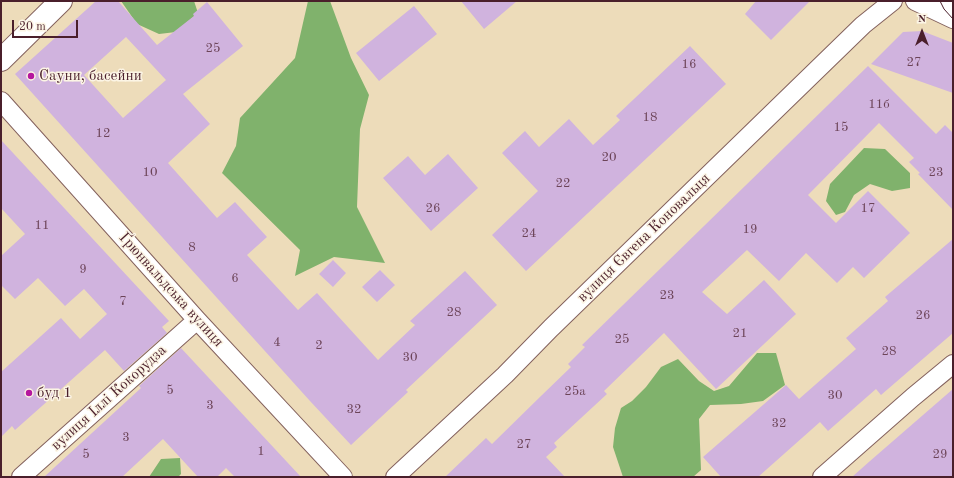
<!DOCTYPE html>
<html>
<head>
<meta charset="utf-8">
<style>
	body { margin:0 }
	#map { position:relative; width:954px; height:478px; overflow:hidden; background:#eddcba; font-family:"Old Standard TT",serif }
	canvas { display:block }
	.frame { position:absolute; inset:0; border:2px solid #4a1f2b; pointer-events:none }
	.north { position:absolute; left:902px; top:12px; width:40px; height:40px; -webkit-text-stroke:3px #fcf5e5; paint-order:stroke; rotate:0deg; font-size:11px; font-weight:700; line-height:16px; text-align:center; color:#4a1f2b }
	.north::after { content:''; display:block; margin:auto; width:14px; height:18px; background:#4a1f2b; clip-path:polygon(50% 0,100% 100%,50% 72%,0 100%) }
	.scale { position:absolute; left:12px; top:20px; width:66px; height:18px; box-sizing:border-box; border:2px solid #4a1f2b; border-top:0; padding-left:5px; font-size:12px; line-height:14px; white-space:nowrap; color:#4a1f2b; -webkit-text-stroke:3px #fcf5e5; paint-order:stroke }
</style>
</head>
<body>
<div id="map">
<canvas width="954" height="478"></canvas>
<div class="frame"></div>
<div class="north">N</div>
<div class="scale">20 m</div>
</div>
<script>
const ctx = document.querySelector('canvas').getContext('2d');
ctx.lineJoin = 'round';
function fill(path, color) { ctx.fillStyle = color; ctx.fill(path, 'evenodd'); }
const poly = rows => new Path2D(rows.map(r => 'M' + r).join(''));
function trace(path, color, width, dash) { ctx.strokeStyle = color; ctx.lineWidth = width; ctx.lineCap = dash ? 'butt' : 'round'; ctx.setLineDash(dash || []); ctx.stroke(path); }
function drawText(font, color, halo, rows, align = 'center') {
  ctx.font = font + ' "Old Standard TT",serif'; ctx.lineWidth = 3; ctx.setLineDash([]); ctx.textBaseline = 'middle'; ctx.strokeStyle = halo; ctx.fillStyle = color; for (const [text, x, y, turn = 0] of rows) {
    ctx.save(); ctx.translate(x, y); ctx.rotate((+turn || 0) * Math.PI / 180); ctx.textAlign = isNaN(turn) ? turn : align; if (halo) ctx.strokeText(text, 0, 0); ctx.fillText(text, 0, 0); ctx.restore();
  }
}
fill(poly([
	[121,1,194,1,198,13,176,32,159,34,137,24],
	[308,1,330,1,351,58,369,95,360,129,357,207,385,263,334,257,295,276,300,250,222,173,236,146,240,118,295,58],
	[864,148,885,149,910,173,910,188,892,191,870,184,854,195,845,212,836,215,826,201,830,184],
	[757,353,776,353,785,385,763,401,741,404,710,405,699,419,701,470,693,477,623,477,613,447,615,428,621,408,632,401,646,387,661,367,678,359,699,381,714,391,729,386],
	[180,458,181,474,178,477,149,477,161,459]
]), '#80b26c');
fill(poly([
	[96,1,118,1,157,45,194,16,193,14,207,2,243,46,183,94,210,124,168,163,217,218,235,202,267,237,247,255,298,310,317,293,378,360,415,325,410,321,465,271,497,305,406,390,408,392,351,445,310,401,15,74],
	[126,37,166,80,123,118,84,75],
	[461,1,517,1,484,29],
	[756,1,810,1,771,40,745,14],
	[414,6,437,34,379,81,356,53],
	[922,31,953,43,953,93,871,64,903,32],
	[690,46,726,84,526,271,492,235,538,191,502,153,525,131,539,147,569,119,593,145,620,120,616,116],
	[868,66,936,134,945,125,953,133,953,210,918,174,920,173,909,162,914,158,879,123,808,195,836,223,868,191,910,233,864,278,853,267,837,283,806,253,779,281,747,250,702,292,727,314,764,280,796,314,716,389,664,333,604,391,607,394,554,443,557,447,546,457,565,477,445,477,486,438,492,444,542,395,571,367,568,364,585,347,582,345],
	[1,140,169,321,162,327,167,333,124,371,105,350,15,430,12,426,1,437,1,372,61,318,80,339,107,314,84,289,65,306,38,278,15,299,1,285,1,256,25,234,1,208],
	[448,154,478,188,431,231,383,178,408,156,425,175],
	[953,239,953,333,881,395,876,389,828,431,820,422,758,477,721,477,703,457,786,385,799,399,856,349,846,338,888,301,885,297],
	[333,260,346,273,333,287,319,274],
	[380,270,395,285,377,302,362,287],
	[181,348,301,477,235,477,226,468,217,477,198,477,163,439,122,477,44,477,141,388,139,386],
	[953,389,953,477,852,477,870,461]
]), '#d0b3de');
const street = poly([
	[915,1,953,19],
	[1,101,197,320,343,477],
	[21,477,197,320],
	[395,477,505,375,551,328,863,25,893,1],
	[822,477,913,397,953,364]
]);
const secondary = poly([
	[945,1,948,7,953,12],
	[1,60,61,1]
]);
trace(street, '#83615d', 20);
trace(secondary, '#83615d', 24);
trace(street, '#fff', 18);
trace(secondary, '#fff', 22);
trace(poly([
	[940,1,944,9,953,19],
	[952,1,953,3]
]), '#4a1f2b', 1);
for (const [x, y, r, color] of [
	[31,76,4,"#b5179e"],
	[29,393,4,"#b5179e"]
]) { const dot = new Path2D(); dot.arc(x, y, r, 0, 2 * Math.PI); ctx.fillStyle = color; ctx.fill(dot); trace(dot, '#fcf5e5', 1.5); }
drawText('13px', '#6c4458', null, [
	["25",213,49],
	["27",914,63],
	["16",689,65],
	["11б",879,105],
	["18",650,118],
	["15",841,128],
	["12",103,134],
	["20",609,158],
	["10",150,173],
	["23",936,173],
	["22",563,184],
	["26",433,209],
	["17",868,209],
	["11",42,226],
	["19",750,230],
	["24",529,234],
	["8",192,248],
	["9",83,270],
	["6",235,279],
	["23",667,296],
	["7",123,302],
	["28",454,313],
	["26",923,316],
	["21",740,334],
	["25",622,340],
	["4",277,343],
	["2",319,346],
	["28",889,352],
	["30",410,358],
	["5",170,391],
	["25а",575,392],
	["30",835,396],
	["3",210,406],
	["32",354,410],
	["32",779,424],
	["3",126,438],
	["27",524,445],
	["1",261,452],
	["5",86,455],
	["29",940,455]
]);
drawText('15px', '#4a1f2b', '#fcf5e5', [
	["Сауни, басейни",39,76],
	["буд 1",37,393]
], 'left');
drawText('15px', '#4a1f2b', '#fcf5e5', [
	["вулиця Євгена Коновальця",644,238,-44],
	["Ґрюнвальдська вулиця",171,290,48],
	["вулиця Іллі Кокорудза",109,398,-42]
]);
</script>
</body>
</html>
